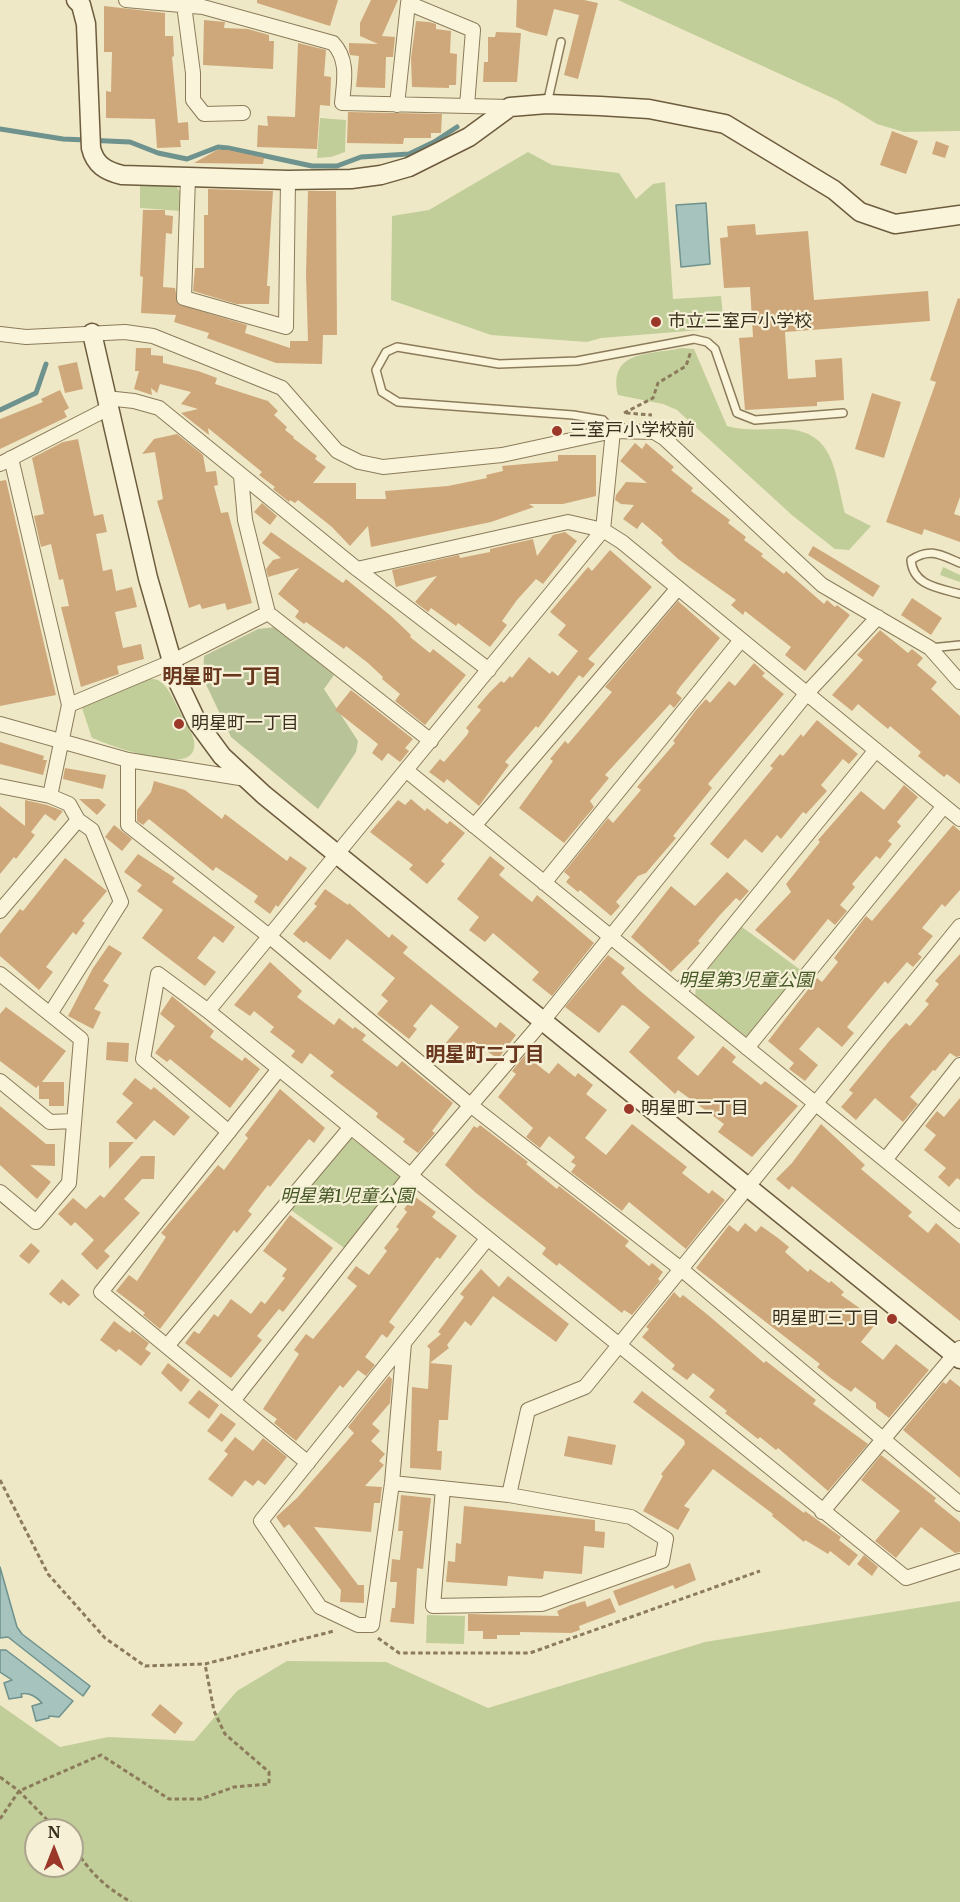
<!DOCTYPE html>
<meta charset="utf-8">
<style>
body{margin:0}
#map{position:relative;width:960px;height:1902px;overflow:hidden;background:#efe8c6;font-family:Merriweather,serif}
canvas{display:block}
.north{position:absolute;left:24px;top:1818px;width:60px;height:60px;box-sizing:border-box;background:#f6f1d6;border:2px solid #aba48d;border-radius:50%;rotate:0deg;font-size:16px;font-weight:700;line-height:24px;text-align:center;color:#3b301f}
.north::after{content:'';display:block;margin:auto;width:21px;height:27px;background:#9b382a;clip-path:polygon(50% 0,100% 100%,50% 72%,0 100%)}
</style>
<div id="map">
<canvas width="960" height="1902"></canvas>
<div class="north">N</div>
</div>
<script>
const g = document.querySelector('canvas').getContext('2d');
g.lineJoin = 'round';
function paint(path, color) { g.fillStyle = color; g.fill(path, 'evenodd'); }
function strokePath(path, color, width, dash) { g.strokeStyle = color; g.lineWidth = width; g.lineCap = dash ? 'butt' : 'round'; g.setLineDash(dash || []); g.stroke(path); }
function drawText(font, color, halo, rows, align = 'center') {
  g.font = font + ' Merriweather,"Noto Sans JP",serif'; g.lineWidth = 4.5; g.setLineDash([]); g.textBaseline = 'middle'; g.strokeStyle = halo; g.fillStyle = color; for (const [text, x, y, turn = 0] of rows) {
    g.save(); g.translate(x, y); g.rotate((+turn || 0) * Math.PI / 180); g.textAlign = isNaN(turn) ? turn : align; if (halo) g.strokeText(text, 0, 0); g.fillText(text, 0, 0); g.restore();
  }
}
paint(new Path2D(`
 M618,0H960V131L904,132L877,124L837,100Z
 M320,118L346,120L345,152L331,157L317,158Z
 M528,152L552,165L619,173L636,199L653,184L665,182L673,299L721,296L723,316L713,329L601,338L587,342L491,335L391,300L392,216L429,210Z
 M140,183L174,184L182,194L181,211L140,208Z
 M682,348L694,349L727,426C744,431 761,429 779,429C835,428 834,470 845,513L871,526L849,550L835,549L793,516L677,410L663,404L618,395C608,350 649,355 682,348Z
 M943,567L960,575V582L940,575Z
 M140,679C145,679 153,678 158,680C169,686 175,703 181,714C184,720 189,727 192,734C211,786 108,744 92,738L82,708L85,702Z
 M742,927L802,971L747,1037L695,999L696,984Z
 M351,1138L398,1173L402,1185L350,1252L288,1208Z
 M960,1601V1902H0V1705L60,1747L108,1737L194,1741L237,1691L287,1661L386,1662L488,1708L705,1642ZM36,1830H72V1866H36Z
 M427,1615L465,1616L464,1644L426,1643Z`), '#c1ce99');
paint(new Path2D(`
 M276,627L334,675L324,689L358,741L356,752L318,809L231,737L203,678L204,656L258,629Z`), '#b8c398');
const water = new Path2D(`
 M706,203L710,264L681,267L676,205Z
 M0,1567L17,1627L22,1634L90,1686L83,1696L8,1637L0,1638Z
 M0,1650H6L73,1701L59,1717L49,1716V1718L36,1721L32,1706L42,1703C37,1697 29,1692 21,1694L22,1697L9,1699L4,1683L12,1680L0,1672Z`);
paint(water, '#a7c3be');
strokePath(water, '#6e928d', 1.5);
strokePath(new Path2D(`
 M0,129L63,139L130,142L158,153L187,159L218,147L228,148L312,166H337L361,157L409,154L434,142L457,127
 M0,410L36,393L46,364`), '#6e928d', 5);
paint(new Path2D(`
 M257,0H338L330,26L257,3Z
 M371,0H398L382,36L395,37L393,57H386L385,88L356,87L359,56L350,55L349,51V43L378,44L360,36V23Z
 M517,0H584L598,3L578,79L564,75L579,15L554,9L547,36L530,32L516,27Z
 M104,6L165,13V36H173L174,56L172,57L178,123L188,122L189,140H180L181,147L157,148L155,119L106,118V91L111,92L112,52H104Z
 M204,20L225,22L224,28L248,29L269,35V41H274L273,69L203,65Z
 M416,21L429,22L436,24V29L451,31L450,53L457,54L456,85H449V88L412,87L411,58Z
 M496,32L521,33L517,82H483L484,62H488V37H495Z
 M298,43L326,50L324,76L331,77L330,106L320,105L317,149L257,147L258,125L268,126L267,116L295,117Z
 M348,112L442,114L441,133H431V138H404L403,144L347,143Z
 M892,131L918,141L906,174L880,165Z
 M936,141L949,146L945,158L932,154Z
 M217,150H228L264,158L263,164L194,163Z
 M208,189L273,191L267,286H270L269,304H236L193,291L195,268H204V215H208Z
 M308,191H336L337,335H323L322,364L276,363L207,338L209,333L174,322L176,315L141,313L143,277L140,276L143,210H165V215L173,216L172,234L166,233L163,287L175,288L178,304L247,325L245,333L290,348V341H308L306,274Z
 M755,224L756,235L808,231L814,300L928,291L930,321L785,332L788,379L816,377L815,360L842,358L844,400L817,402V406L745,410L739,338L753,337L750,287L724,288L720,238L728,237L727,226Z
 M958,298L960,299V497L954,514L960,516V542L924,529L922,535L886,522L936,382L930,380Z
 M136,348H151V355L163,356V363L198,371L217,378L215,384L268,401L278,411L274,415L287,427L285,430L294,437L293,438L317,456L315,459L326,467L313,483H356V499H386L385,491L448,486L487,478L486,475L503,471L502,466L558,461V455H596V496L563,504H529L534,507L491,522L371,547L368,526L350,546L332,527L298,500L295,503L290,500L289,502L273,489L275,487L259,475L262,472L208,428L209,435L181,413L198,409L181,404L191,392L160,384L157,393L151,388L152,395L134,389L139,371H135Z
 M77,362L83,389L65,393L58,366Z
 M60,390L69,408L64,411L67,417L0,449V419L43,402L41,399Z
 M872,393L901,402L884,458L855,449Z
 M177,434L203,455L206,472L216,471L218,485L214,486L221,513L228,512L252,603L227,610L225,603L202,609L200,604L189,608L157,501L163,499L155,452L142,454L154,439Z
 M78,439L94,516L103,514L107,532L96,534L103,571L112,569L116,591L132,587L137,607L115,612L123,648L141,644L144,659L117,666L119,674L81,687L61,607L69,606L63,579L59,580L51,544L41,547L34,516L44,514L32,458L63,442Z
 M635,443L642,449L646,443L674,467L671,470L693,488L691,491L730,520L728,523L746,537L744,540L763,554L761,556L784,574L786,571L824,604L827,600L835,607L837,605L850,615L805,671L785,655L791,647L745,611L743,615L731,605L736,600L678,559L661,543L663,540L642,522L637,529L623,519L634,505L621,504L615,500L616,495L626,482L647,483L620,461Z
 M6,480L56,695L0,706V481Z
 M262,503L277,516L270,525L254,512Z
 M271,532L343,583L346,579L391,616L411,635L410,637L430,653L433,649L466,675L425,725L395,701L400,694L382,679L383,677L368,663L346,646L344,649L306,622L304,624L295,617L299,611L278,594L299,568L268,577L266,569L273,560L281,558L262,543Z
 M565,532L577,541L543,584L536,579L517,600L502,621L507,625L490,647L458,623L456,626L431,608L428,612L415,602L437,576L396,587L392,570L459,555L460,558L490,552V549L533,539L537,556L553,535Z
 M813,546L880,586L873,597L808,555Z
 M610,550L652,587L588,659L595,664L583,678L579,675L538,728L536,726L505,762L509,765L479,806L447,779L444,783L429,772L440,759L444,762L467,735L469,731L466,728L481,710L477,707L490,692L501,681L504,683L510,676L512,678L529,657L550,674L552,671L558,676L578,651L558,635L566,625L550,612L588,567L592,571Z
 M912,598L942,618L931,635L901,615Z
 M678,601L720,638L680,687L676,693L682,698L674,708L670,704L605,775L609,778L590,801L594,807L564,843L519,808L553,761L550,759L565,741L568,744L612,692L605,687Z
 M880,630L908,653L912,649L923,658L917,665L937,682L931,689L960,716V784L947,774L944,777L918,756L921,752L890,726L888,729L858,704L852,711L832,695L863,660L857,655Z
 M754,663L765,673L762,676L784,694L708,784L712,788L673,836L676,838L646,873L638,876L616,902L620,906L611,916L580,890L578,892L566,882L570,877L564,872L608,818L613,823L641,790L637,787L675,743L673,741L696,710L706,699L710,703L729,681L735,686Z
 M351,690L413,739L405,748L409,751L400,762L388,753L382,761L372,753L378,744L335,710Z
 M817,720L858,754L849,764L843,759L821,785L827,791L806,814L803,812L781,839L777,835L762,853L745,839L728,859L710,844L773,768L770,766L780,754L783,756L801,734L803,737Z
 M0,742L44,756L43,760H47L43,775L0,764Z
 M65,768L106,775L103,789L63,779Z
 M154,781L185,790L222,819L225,814L287,861L290,856L307,868L278,907L276,905L270,914L254,902L258,896L234,879L216,867L213,871L149,819L143,825L137,821V810L151,792Z
 M904,785L918,797L897,822L901,826L888,841L892,844L880,859L876,856L852,884L855,887L840,905L847,911L835,925L828,919L794,961L755,930L791,892L786,884L820,842L818,840L861,791L884,810Z
 M79,799H99L106,805L97,815Z
 M411,799L425,811L427,808L447,824L450,821L465,833L441,861L445,864L427,884L409,869L413,865L370,832L398,800L405,805Z
 M25,800L47,805L63,811L55,821L45,814L31,832L35,835L16,859L14,857L0,874V806L25,826Z
 M114,825L132,839L122,851L105,837Z
 M953,825L960,831V890L945,907L942,904L922,928L933,936L918,954L922,957L913,967L907,962L888,984L885,981L847,1027L854,1033L842,1047L818,1027L799,1049L818,1065L805,1081L789,1069L794,1063L768,1041L817,978L822,982L838,962L834,958L866,916L872,921Z
 M138,854L175,878L172,882L235,927L223,943L214,936L197,958L216,972L205,986L142,938L163,910L137,891L142,885L124,872Z
 M490,856L505,868L499,875L532,902L537,895L594,943L552,996L532,980L539,972L493,933L485,942L469,930L479,917L457,899Z
 M65,858L107,891L82,921L85,923L76,935L73,932L46,967L53,972L39,990L0,956V934L20,909L23,911Z
 M727,872L749,891L740,901L736,898L720,915L698,941L700,943L671,972L631,937L671,886L695,906Z
 M325,889L348,905L349,903L389,938L392,934L408,947L403,953L496,1028L500,1022L516,1035L498,1059L473,1041L456,1062L440,1050L459,1027L431,1004L413,1026L417,1029L409,1039L377,1014L388,1001L381,995L395,978L347,939L330,960L306,941L304,943L293,934L317,906L314,904Z
 M109,945L122,953L103,981L109,985L94,1009L101,1012L93,1029L68,1016L93,968Z
 M960,954V1056L956,1057L950,1053L935,1071L933,1070L910,1097L918,1104L903,1122L875,1098L856,1120L841,1107L853,1093L849,1090L891,1039L906,1023L910,1026L929,1004L925,1001L939,984L935,981Z
 M608,955L625,968L621,973L639,990L695,1037L677,1058L698,1076L723,1046L736,1057L732,1062L761,1085L765,1081L798,1106L752,1157L718,1132L724,1124L678,1090L675,1094L629,1052L650,1027L625,1006L622,1005L599,1033L565,1007Z
 M270,962L302,991L297,997L334,1025L339,1018L353,1029L355,1027L366,1035L362,1040L397,1067L402,1061L453,1103L432,1131L435,1133L418,1153L403,1142L405,1139L376,1117L378,1113L330,1076L334,1072L310,1053L302,1064L291,1056L295,1051L270,1032L274,1027L254,1011L250,1016L234,1005Z
 M172,996L214,1031L210,1037L242,1061L245,1057L260,1069L230,1108L170,1059L167,1062L155,1053L175,1026L160,1014Z
 M6,1007L66,1051L42,1082H64V1106H49V1099H39V1085L36,1088L0,1061V1014Z
 M107,1042L129,1043L128,1062L106,1060Z
 M525,1055L549,1074L558,1063L575,1077L578,1073L593,1085L586,1094L607,1110L585,1138L606,1155L632,1124L687,1167L682,1173L709,1194L712,1190L725,1200L686,1249L629,1202L622,1211L571,1172L576,1165L571,1162L575,1157L549,1136L540,1148L526,1137L533,1128L498,1097L516,1074L512,1071Z
 M135,1078L151,1090L154,1087L190,1117L174,1136L154,1120L136,1140L116,1122L133,1103L122,1094Z
 M280,1089L325,1128L314,1143L309,1139L270,1187L268,1185L248,1211L252,1214L237,1233L234,1230L160,1329L143,1315L145,1313L116,1291L129,1275L137,1281L166,1237L161,1233L218,1165L224,1170L248,1138L245,1135Z
 M960,1098V1180L957,1178L949,1187L938,1177L946,1168L924,1150L936,1135L925,1126L937,1111L944,1117Z
 M0,1106L46,1144H55V1166L30,1165L51,1182L37,1199L0,1165Z
 M821,1124L865,1165L861,1169L912,1212L908,1216L928,1233L936,1223L960,1244V1321L792,1186L789,1190L776,1179L792,1163Z
 M480,1125L528,1162L526,1164L557,1189L559,1186L629,1241L625,1246L649,1266L652,1263L663,1272L658,1279L660,1281L632,1315L624,1310L622,1313L559,1263L557,1266L542,1254L546,1248L476,1193L445,1165L474,1126L477,1128Z
 M109,1142H134L109,1169Z
 M141,1156H155L154,1179H142L124,1199L140,1213L104,1251L110,1256L97,1270L81,1254L94,1240L75,1222L71,1226L58,1214L73,1198L86,1209L100,1195L104,1198Z
 M414,1196L436,1212L432,1217L457,1236L440,1259L437,1257L389,1322L395,1327L387,1338L382,1334L365,1357L375,1365L366,1376L358,1370L343,1388L340,1385L296,1441L274,1423L277,1419L263,1409L299,1354L294,1350L306,1334L313,1339L357,1286L347,1278L356,1266L369,1275L387,1251L384,1248L399,1229L396,1227L407,1212L404,1209Z
 M290,1215L333,1248L283,1312L279,1309L257,1336L262,1340L231,1378L185,1343L194,1331L199,1334L214,1314L218,1317L231,1299L251,1314L261,1301L265,1304L285,1278L282,1276L287,1269L263,1251Z
 M745,1223L756,1232L761,1226L778,1238L789,1247L785,1252L808,1272L810,1269L829,1283L831,1281L844,1292L841,1295L878,1321L861,1342L883,1360L896,1344L929,1370L889,1418L876,1408V1403L855,1387L851,1392L832,1379L817,1367L820,1364L696,1268L729,1225L738,1232Z
 M31,1243L40,1251L29,1264L19,1256Z
 M481,1269L499,1287L508,1276L569,1324L556,1342L493,1296L471,1326L465,1321L447,1345L449,1348L430,1363L452,1365L448,1420H439L437,1451H442L441,1470L410,1468L412,1387L428,1389L430,1349L427,1346L441,1334L438,1332L464,1297L460,1294Z
 M62,1279L80,1295L69,1306L63,1301L61,1304L49,1294Z
 M674,1292L680,1298L683,1295L708,1315L764,1363L766,1361L816,1400L813,1404L868,1444L828,1491L778,1448L776,1450L760,1437L758,1439L725,1413L727,1411L709,1397L715,1390L693,1373L687,1380L672,1369L675,1365L642,1337L649,1329L646,1327Z
 M114,1321L130,1333L132,1330L149,1343L145,1349L151,1353L141,1366L119,1349L116,1352L100,1340Z
 M168,1363L190,1380L181,1392L161,1373Z
 M389,1376L392,1379L390,1403L372,1424L380,1431L371,1441L385,1454L379,1461L384,1465L365,1486L382,1487L380,1503H374L371,1532L314,1527L358,1585H364V1603L340,1602L341,1590L289,1524L284,1528L276,1517L297,1498L354,1433L348,1427Z
 M950,1379L960,1387V1478L903,1430L943,1382L946,1384Z
 M199,1390L219,1405L209,1419L188,1403Z
 M642,1391L804,1513L805,1511L841,1537L839,1540L858,1555L849,1566L830,1551L828,1554L805,1540L804,1542L772,1516L773,1514L713,1469L684,1506L690,1509L678,1530L643,1511L663,1476L661,1474L685,1444L684,1440L633,1402Z
 M221,1413L236,1424L222,1442L207,1431Z
 M568,1436L616,1445L612,1465L564,1456Z
 M235,1437L253,1451L263,1438L287,1457L265,1485L258,1480L253,1486L245,1480L232,1497L208,1479L228,1454L224,1451Z
 M881,1455L936,1498L934,1501L960,1522V1552L955,1553L921,1527L896,1558L875,1541L900,1511L861,1480Z
 M401,1495L431,1498L423,1569L417,1568L414,1624L390,1622L392,1608H395L397,1582H390L392,1559L400,1560L403,1531H398Z
 M464,1506L595,1520V1531L605,1532L604,1548L584,1546L582,1574L544,1571L543,1579L508,1576L507,1586L446,1582L448,1561L455,1562L456,1543L461,1544Z
 M864,1555L878,1567L872,1576L857,1564Z
 M690,1563L696,1580L675,1589L673,1585L619,1606L613,1591Z
 M610,1598L616,1612L579,1626L580,1630L571,1633L520,1632V1635H497V1639H483V1631H468V1614L559,1616L557,1611L571,1605L585,1601L587,1607Z
 M160,1704L183,1723L175,1734L151,1715Z`), '#cea87b');
const lane = new Path2D(`
 M547,104L561,42
 M613,431L603,420L573,415L398,402L382,392L376,370L386,352L397,347L499,364L577,361L694,339L707,342L715,349L737,413L755,420L843,413
 M960,563C941,555 930,547 911,560C913,586 939,588 960,594
 M930,648L960,645`);
const street = new Path2D(`
 M126,0L203,7L333,43C349,60 344,82 342,103L510,107
 M184,5L193,73V100L204,114L243,113
 M397,105L408,3L473,30L467,106
 M188,177L184,298L286,327L288,180
 M0,334L26,337L125,332L153,336L282,388L337,451L359,462L383,467L502,455L613,431L654,432L664,438L822,585L930,648L960,682
 M106,398L134,401L159,408L357,569L489,670
 M11,458L69,705
 M0,464L109,408
 M241,476L245,520L268,613L431,741
 M357,569L568,522L603,530L622,542L960,819
 M0,724L128,760L246,779
 M128,760V825L269,936L469,1104L681,1269L960,1504
 M407,771L960,1221
 M0,786L50,796L69,804L78,820L92,830L121,902L50,1014
 M50,796L69,705L171,662L268,613
 M474,826L678,588
 M544,883L741,640
 M0,911L78,820
 M0,974L81,1039L69,1183L36,1222L0,1192
 M679,992L876,750
 M208,1011L603,530L613,431
 M747,1048L944,806
 M279,1069L101,1292L308,1463
 M0,1081L50,1122L74,1121
 M229,1132L143,1059L158,974L208,1011L906,1578L960,1561
 M885,1160L960,1065
 M404,1343L392,1483L372,1625H358L320,1607L261,1521L487,1239
 M167,1346L351,1127
 M233,1401L410,1176L542,1022L807,693L878,617
 M392,1483L509,1495L631,1517L666,1539L662,1561L542,1604L433,1606L443,1488
 M509,1495L528,1410L585,1387L960,926
 M822,1512L960,1348`);
const secondary = new Path2D(`
 M76,0L81,5L86,24L91,148C95,165 106,171 122,175L288,180L351,179L381,175L409,167L469,137L510,107L547,104L600,106L649,109L725,124L834,190L860,212L895,224L960,215
 M92,333L148,578L178,682L197,722L222,756L264,795L960,1359`);
strokePath(lane, '#8b7b5b', 10);
strokePath(street, '#8b7b5b', 16);
strokePath(secondary, '#6d5c3e', 21);
strokePath(new Path2D(`
 M624,413L653,398L658,383L686,366L691,351
 M626,413L652,415
 M0,1480L48,1574L105,1638L145,1666L205,1664L334,1631
 M378,1638L399,1653H530L760,1571
 M0,1777L19,1791L57,1830
 M0,1819L19,1791L101,1755L169,1799H201L234,1787L269,1784V1772L225,1734L214,1711L205,1664
 M72,1845C91,1873 102,1885 131,1902`), '#8b7b5b', 3, [4.5, 3]);
strokePath(lane, '#faf4da', 7);
strokePath(street, '#faf4da', 14);
strokePath(secondary, '#faf4da', 18);
for (const [x, y, r, color] of [
 [656,322,6,"#9b382a"],
 [557,431,6,"#9b382a"],
 [179,724,6,"#9b382a"],
 [629,1109,6,"#9b382a"],
 [892,1319,6,"#9b382a"]
]) { const dot = new Path2D(); dot.arc(x, y, r, 0, 2 * Math.PI); g.fillStyle = color; g.fill(dot); strokePath(dot, '#f6f1d6', 2); }
drawText('18px', '#3b301f', '#f6f1d6', [
 ["市立三室戸小学校",668,322],
 ["三室戸小学校前",569,431],
 ["明星町一丁目",191,724],
 ["明星町二丁目",641,1109],
 ["明星町三丁目",880,1319,"right"]
], 'left');
drawText('italic 18px', '#455825', '#f6f1d6', [
 ["明星第3児童公園",746,981],
 ["明星第1児童公園",347,1197]
]);
drawText('bold 20px', '#68371e', '#f6f1d6', [
 ["明星町一丁目",222,677],
 ["明星町二丁目",485,1055]
]);
</script>
